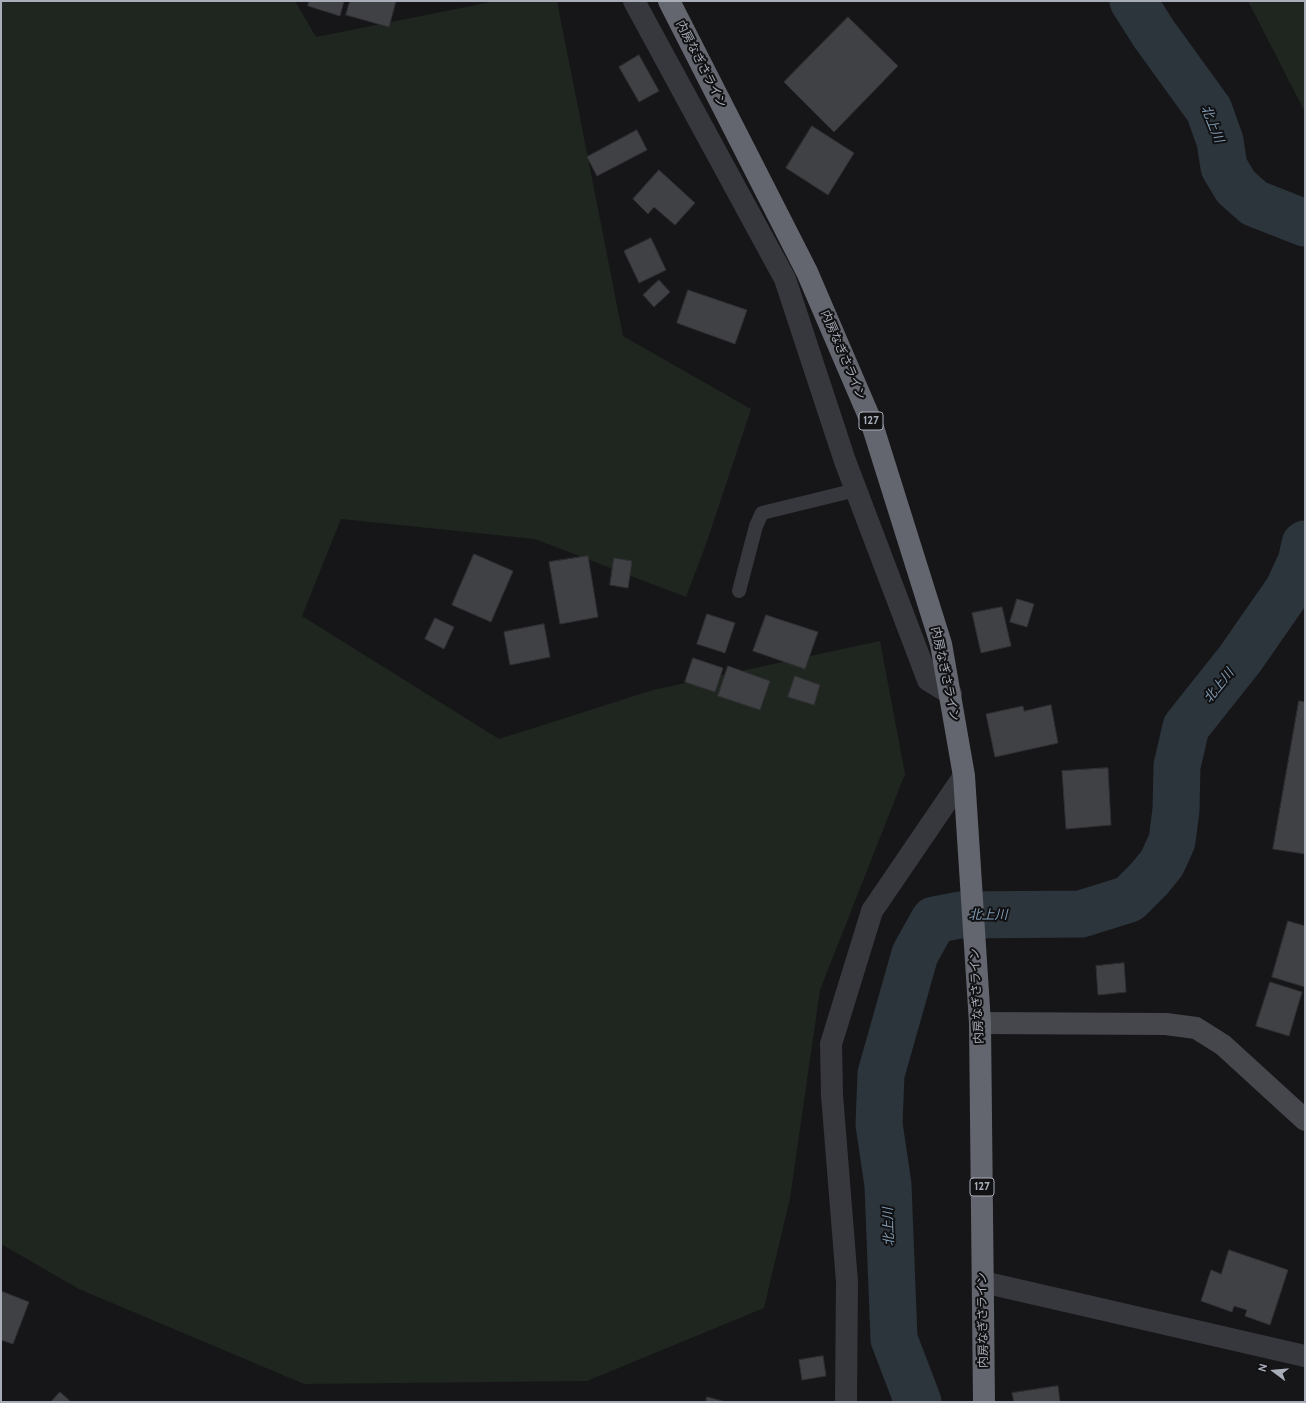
<!DOCTYPE html>
<meta charset="utf-8">
<style>
body{margin:0}
#map{position:relative;width:1306px;height:1403px;overflow:hidden;background:#161618;font-family:Cabin,sans-serif}
canvas{display:block}
.frame{position:absolute;inset:0;border:2px solid #a8adb8;pointer-events:none}
.north{position:absolute;left:1254px;top:1351px;width:40px;height:40px;-webkit-text-stroke:3px #111113;paint-order:stroke;rotate:286deg;font-size:11px;font-weight:700;line-height:16px;text-align:center;color:#a8adb8}
.north::after{content:'';display:block;margin:auto;width:14px;height:18px;background:#a8adb8;clip-path:polygon(50% 0,100% 100%,50% 72%,0 100%)}
</style>
<div id="map">
<canvas width="1306" height="1403"></canvas>
<div class="frame"></div>
<div class="north">N</div>
</div>
<script>
const g = document.querySelector('canvas').getContext('2d');
g.lineJoin = 'round';
function paint(path, color) { g.fillStyle = color; g.fill(path, 'evenodd'); }
function strokePath(path, color, width, dash) { g.strokeStyle = color; g.lineWidth = width; g.lineCap = dash ? 'butt' : 'round'; g.setLineDash(dash || []); g.stroke(path); }
function drawText(font, color, halo, rows, align = 'center') {
  g.font = font + ' Cabin,"Noto Sans JP",sans-serif'; g.lineWidth = 4; g.setLineDash([]); g.textBaseline = 'middle'; g.strokeStyle = halo; g.fillStyle = color; for (const [text, x, y, turn = 0] of rows) {
    g.save(); g.translate(x, y); g.rotate((+turn || 0) * Math.PI / 180); g.textAlign = isNaN(turn) ? turn : align; if (halo) g.strokeText(text, 0, 0); g.fillText(text, 0, 0); g.restore();
  }
}
paint(new Path2D(`
 M1,1H295L316,37L496,1H557L623,336L751,409L705,547L686,597L535,539L341,519L302,616L499,739L653,690L880,641L905,774L820,990L790,1198L764,1308L587,1381L304,1384L79,1289L1,1244Z
 M1248,1H1305V112Z`), '#1e261f');
strokePath(new Path2D(`
 M1133,1L1154,34L1209,110L1220,141L1224,167L1236,187L1254,203L1305,223
 M918,1402L894,1339L888,1185L879,1124L881,1074L915,954L934,920L960,915L1081,914L1129,899L1149,879L1162,863L1172,841L1176,810L1177,766L1186,727L1240,659L1288,590L1301,562L1305,544`), '#2c353c', 47);
const building = new Path2D(`
 M309,1H344L340,16L308,6Z
 M350,1H396L389,27L346,15Z
 M848,17L898,66L834,132L784,82Z
 M639,55L659,91L639,102L619,67Z
 M812,126L854,153L828,195L786,168Z
 M637,130L647,150L597,176L587,157Z
 M659,170L695,203L675,225L654,207L648,214L633,199Z
 M651,238L666,270L639,283L624,251Z
 M659,280L670,292L654,307L643,295Z
 M688,290L747,310L735,344L677,323Z
 M474,554L513,571L491,622L452,605Z
 M588,556L598,617L560,624L549,562Z
 M614,558L632,561L628,588L610,585Z
 M1017,599L1034,604L1027,627L1010,622Z
 M1002,607L1011,646L981,653L972,613Z
 M707,614L735,623L725,653L697,644Z
 M766,615L818,632L805,669L753,651Z
 M435,618L454,627L444,649L425,639Z
 M544,624L550,657L510,665L504,632Z
 M693,658L723,668L715,692L685,682Z
 M728,666L770,681L760,710L718,696Z
 M795,676L820,685L814,705L788,697Z
 M1299,701L1305,702V854L1273,849Z
 M1051,705L1058,743L995,757L986,714L1023,706L1024,711Z
 M1108,768L1111,825L1066,829L1062,771Z
 M1288,921L1305,926V987L1272,977Z
 M1124,963L1126,992L1098,995L1096,966Z
 M1270,982L1302,992L1289,1036L1256,1026Z
 M1229,1250L1288,1270L1270,1325L1245,1316L1247,1310L1234,1306L1232,1312L1201,1301L1211,1270L1221,1274Z
 M1,1291L29,1302L13,1344L1,1340Z
 M823,1356L826,1376L802,1380L799,1360Z
 M1058,1386L1060,1402H1014L1012,1393Z
 M60,1392L70,1401L51,1402Z
 M707,1397L726,1402H706Z`);
paint(building, '#404145');
strokePath(building, '#303034', 1);
strokePath(new Path2D(`
 M739,591L756,526L762,513L856,490`), '#37383d', 14);
strokePath(new Path2D(`
 M634,1L785,279L845,461L928,680L951,694
 M983,1282L1305,1356
 M846,1402L847,1282L832,1095L831,1044L872,911L964,776`), '#37383d', 22);
strokePath(new Path2D(`
 M980,1023L1166,1024L1196,1028L1223,1045L1305,1120`), '#45474d', 22);
strokePath(new Path2D(`
 M669,1L807,272L871,421L941,644L964,776L980,1023L984,1402`), '#63666e', 22);
for (const [x, y, w] of [
 [871,421,24],
 [982,1187,24]
]) { const box = new Path2D(); box.roundRect(x - w / 2, y - 9, w, 18, 3); g.fillStyle = '#111113'; g.fill(box); strokePath(box, '#a8adb8', 1); }
drawText('bold 11px', '#a8adb8', null, [
 ["127",871,421],
 ["127",982,1187]
]);
drawText('12px', '#a8adb8', '#111113', [
 ["内房なぎさライン",701,64,63],
 ["内房なぎさライン",843,355,67],
 ["内房なぎさライン",945,674,78],
 ["内房なぎさライン",977,996,-93],
 ["内房なぎさライン",983,1320,-91]
]);
drawText('italic 13px', '#7f9bb3', '#111113', [
 ["北上川",1212,124,68],
 ["北上川",1219,686,-51],
 ["北上川",988,915],
 ["北上川",889,1227,-92]
]);
</script>
